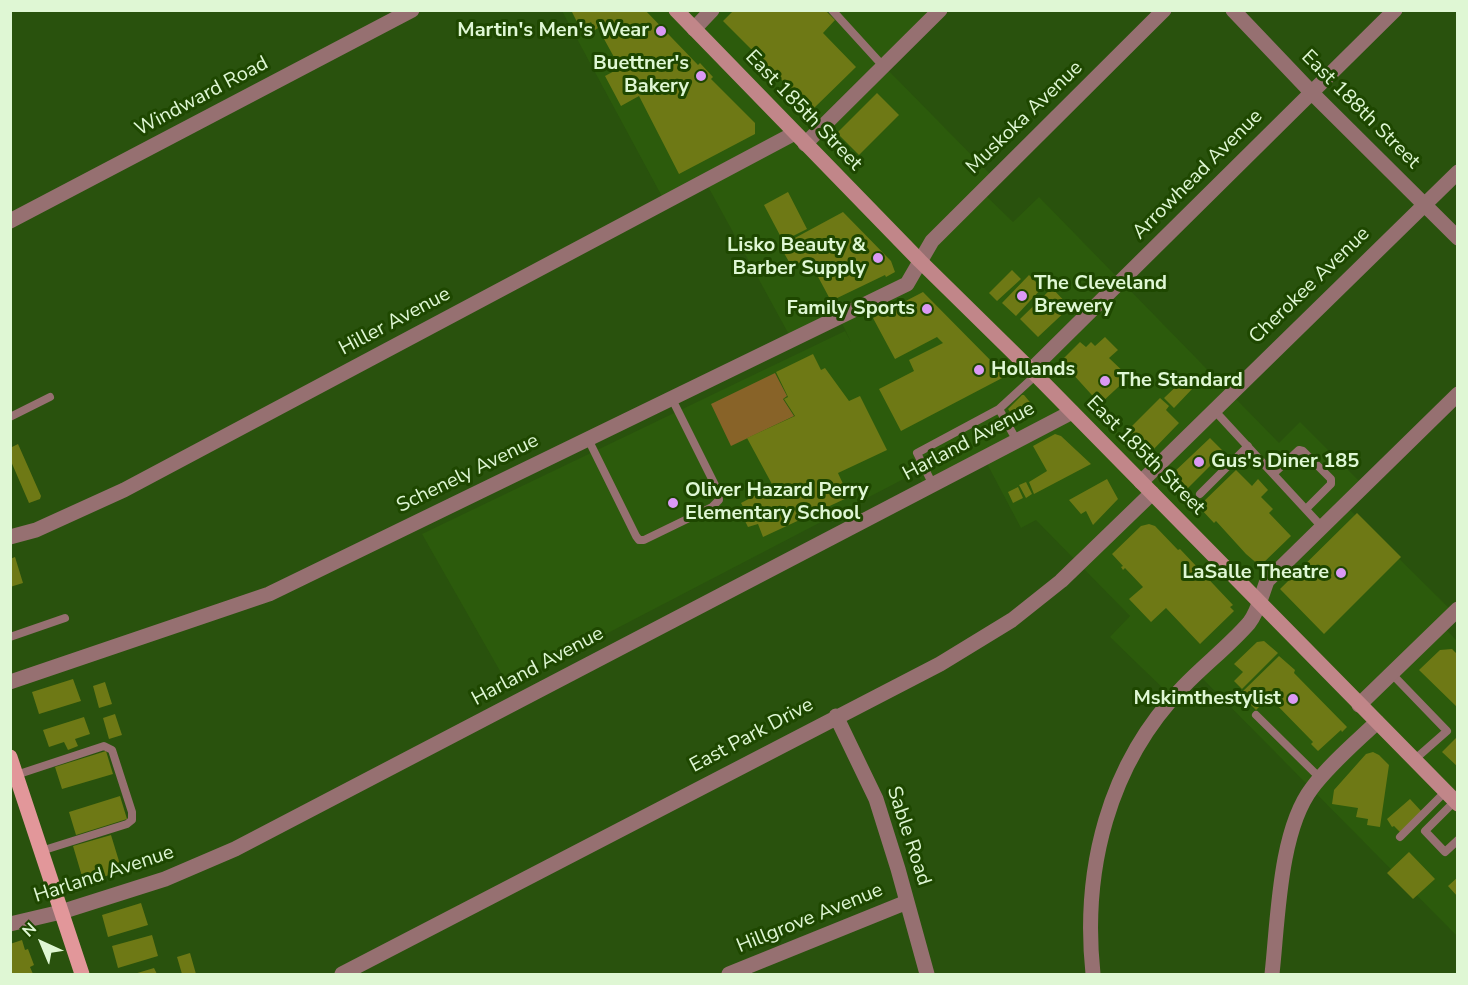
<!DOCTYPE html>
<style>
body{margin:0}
#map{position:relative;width:1468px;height:985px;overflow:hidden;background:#29520d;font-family:"Nunito Sans",sans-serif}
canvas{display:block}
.frame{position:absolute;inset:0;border:12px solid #dff7d4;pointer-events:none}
.north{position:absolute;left:12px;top:913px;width:60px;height:60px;-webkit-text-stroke:4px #1e4700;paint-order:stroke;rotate:316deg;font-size:16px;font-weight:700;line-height:24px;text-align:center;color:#dff7d4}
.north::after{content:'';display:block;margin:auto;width:21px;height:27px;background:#dff7d4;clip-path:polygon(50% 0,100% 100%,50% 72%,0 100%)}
</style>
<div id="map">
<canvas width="1468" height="985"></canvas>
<div class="frame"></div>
<div class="north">N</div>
</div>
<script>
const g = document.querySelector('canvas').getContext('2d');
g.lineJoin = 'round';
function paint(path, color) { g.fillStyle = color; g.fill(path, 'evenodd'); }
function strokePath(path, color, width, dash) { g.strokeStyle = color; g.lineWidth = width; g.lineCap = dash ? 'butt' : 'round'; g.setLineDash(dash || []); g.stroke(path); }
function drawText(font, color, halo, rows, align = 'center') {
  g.font = font + ' "Nunito Sans",sans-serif'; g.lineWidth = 6; g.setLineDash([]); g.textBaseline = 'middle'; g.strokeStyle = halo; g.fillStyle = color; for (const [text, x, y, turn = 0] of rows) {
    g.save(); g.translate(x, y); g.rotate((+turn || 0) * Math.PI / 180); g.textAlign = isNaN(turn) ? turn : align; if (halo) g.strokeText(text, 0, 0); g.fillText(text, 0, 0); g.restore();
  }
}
paint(new Path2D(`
 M562,11H940L884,66L994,178L981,191L1013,222L1039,197L1279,443L1300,422L1364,486L1345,505L1454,613L1442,625L1457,641V936L1197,673L1173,698L1110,637L1130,616L1036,520L1021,528L984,458L925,489L917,472L508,685L422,534L845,331L851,342L839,317L792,340L705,181L665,202Z`), '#2c5b0c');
paint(new Path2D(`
 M775,373L787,396L783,399L794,416L731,446L711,404Z`), '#886328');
paint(new Path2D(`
 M571,10H645L698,65L700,63L713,77L711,79L755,123V134L679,174L639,96L621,106L605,76L620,68L598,28L595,30L591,22L580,28Z
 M734,10H825L835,20L823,33L856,67L812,110L723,21Z
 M877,93L899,115L859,155L837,133Z
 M788,192L807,229L783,241L764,205Z
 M843,212L891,261L895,272L886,277L885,275L831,301L808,258L792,267L780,246Z
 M1012,270L1021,279L997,301L989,293Z
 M1029,275L1042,288L1016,316L1002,303Z
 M1052,288L1070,307L1038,337L1020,319Z
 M923,292L1006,376L901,431L879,389L914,371L909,360L943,343L937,337L895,359L873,318Z
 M1105,337L1118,350L1109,358L1129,377L1100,404L1061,361L1080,342L1086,347L1091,342L1095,346Z
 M813,354L821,370L825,368L849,401L860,396L887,450L838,473L849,497L763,537L758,524L748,527L745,521L749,518L741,503L773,486L747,438L795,416L784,399L788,397L776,372Z
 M1184,379L1193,388L1174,408L1164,398Z
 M1022,395H1024L1034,407L1020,420L1017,421L1008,409Z
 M1160,398L1169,406L1166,410L1179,423L1150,453L1127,431Z
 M1055,434L1061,436L1091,464L1034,494L1029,482L1047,471L1033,446Z
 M1210,438L1224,452L1186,490L1172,478V474Z
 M18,444L41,496L40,499L29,503L10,459V448Z
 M1236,470L1252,486L1258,479L1268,490L1261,497L1273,509L1269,513L1291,536L1260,566L1246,554L1216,521L1214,523L1200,508V505Z
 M1107,479L1118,499L1093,525L1086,511L1081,514L1069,500Z
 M1026,482L1032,494L1026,498L1019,485Z
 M1018,487L1023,498L1013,503L1008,492Z
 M1357,513L1401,557L1324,634L1280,589Z
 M1149,524L1155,526L1178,550L1180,549L1233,605L1230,607L1234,611L1200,644L1166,608L1151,622L1129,599L1143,587L1125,568L1123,570L1121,567L1123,566L1112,554L1141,526Z
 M15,557L23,583L10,587V559Z
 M1264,641L1278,653L1242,689L1234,681L1243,672L1234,664L1257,642Z
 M1452,649L1458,655V708L1419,670L1440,650Z
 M1279,656L1295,670L1294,673L1347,727L1342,732L1341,730L1318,751L1311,744L1313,742L1269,697L1256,710L1240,694Z
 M73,679L81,701L39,714L32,692Z
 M105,682L112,704L99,708L93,686Z
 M115,714L122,735L109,739L103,718Z
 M84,717L90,734L75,739L78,746L68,750L64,742L49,747L43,730Z
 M1458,736V767L1442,752Z
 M106,751L113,774L62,789L55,767Z
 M1373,752L1379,755L1389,765L1380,827L1367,825L1368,819L1356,817L1358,808L1332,804L1334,790L1366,754Z
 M120,796L127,819L76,835L69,812Z
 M1410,799L1422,812L1400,832L1394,826L1392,827L1387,819Z
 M111,835L122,871L84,883L73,846Z
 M1409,852L1435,879L1413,899L1387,873Z
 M1458,877V897L1448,886Z
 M141,903L148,925L108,937L102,915Z
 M152,935L158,956L118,968L112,946Z
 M22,940L25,950L28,949L34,965L30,967L33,974H10V944Z
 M190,953L196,974H182L177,957Z
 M154,968L157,974H134Z`), '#6e7915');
strokePath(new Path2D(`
 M832,10L883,66
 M999,409L1017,441
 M1214,410L1322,527
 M10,417L50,397
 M588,439L636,536L639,540H644L712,507L719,500L718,491L672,399
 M1273,474L1299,450L1303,451L1331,479V484L1306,509
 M933,485L917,453L999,409L1036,375
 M1200,494L1248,446
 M10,637L65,618
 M1391,673L1447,731L1414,760
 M1256,715L1321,779
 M16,775L104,746L112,750L132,812V820L127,824L41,851
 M1455,801L1425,831L1445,852L1458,840
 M1400,837L1445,792`), '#967071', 8);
strokePath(new Path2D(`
 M1233,10L1312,93L1458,238
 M694,29L712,10
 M805,144L940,10
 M10,221L412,10
 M1031,370L1395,10
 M1141,482L1458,172
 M10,537L36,530L124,490L795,133
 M10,682L269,594L907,284L932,241L1164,10
 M1359,705L1458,609
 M836,716L876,799L898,869L927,974
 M10,924L61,912L165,879L235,849L1072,412
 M342,974L940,664L1012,620L1061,581L1152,493
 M729,974L907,902
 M1093,974C1082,870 1108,764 1183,687C1204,665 1229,646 1249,623C1258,612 1262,594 1267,581L1458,394
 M1272,974C1278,921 1279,831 1312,788C1330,764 1355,743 1377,722`), '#967071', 15);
strokePath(new Path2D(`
 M676,10L920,261L1031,370L1458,804`), '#c18689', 15);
strokePath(new Path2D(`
 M10,757L82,974`), '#e2979a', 15);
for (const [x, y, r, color] of [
 [661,31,6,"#db99f5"],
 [701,76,6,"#db99f5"],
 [878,258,6,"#db99f5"],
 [1022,296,6,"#db99f5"],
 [927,309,6,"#db99f5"],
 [979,370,6,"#db99f5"],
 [1105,381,6,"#db99f5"],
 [1199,462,6,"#db99f5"],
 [673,503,6,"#db99f5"],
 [1341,573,6,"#db99f5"],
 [1293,699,6,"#db99f5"]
]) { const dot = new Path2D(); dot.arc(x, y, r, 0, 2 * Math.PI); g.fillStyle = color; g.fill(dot); strokePath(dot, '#1e4700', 2); }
drawText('bold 20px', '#dff7d4', '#1e4700', [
 ["Martin's Men's Wear",649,31],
 ["Buettner's",689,64],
 ["Bakery",689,87],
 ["Lisko Beauty &",866,246],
 ["Barber Supply",866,269],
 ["The Cleveland",1034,284,"left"],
 ["Brewery",1034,307,"left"],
 ["Family Sports",915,309],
 ["Hollands",991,370,"left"],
 ["The Standard",1117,381,"left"],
 ["Gus's Diner 185",1211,462,"left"],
 ["Oliver Hazard Perry",685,491,"left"],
 ["Elementary School",685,514,"left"],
 ["LaSalle Theatre",1329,573],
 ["Mskimthestylist",1281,699]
], 'right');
drawText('20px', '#dff7d4', '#1e4700', [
 ["Windward Road",202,97,-28],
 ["East 188th Street",1360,110,45],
 ["East 185th Street",803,111,46],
 ["Muskoka Avenue",1025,118,-44],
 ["Arrowhead Avenue",1198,175,-45],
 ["Cherokee Avenue",1310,286,-44],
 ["Hiller Avenue",395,322,-28],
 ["Harland Avenue",969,442,-28],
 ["East 185th Street",1145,456,45],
 ["Schenely Avenue",468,474,-26],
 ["Harland Avenue",538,667,-28],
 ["East Park Drive",752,736,-28],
 ["Sable Road",908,836,72],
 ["Harland Avenue",104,875,-18],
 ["Hillgrove Avenue",810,919,-22]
]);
</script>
